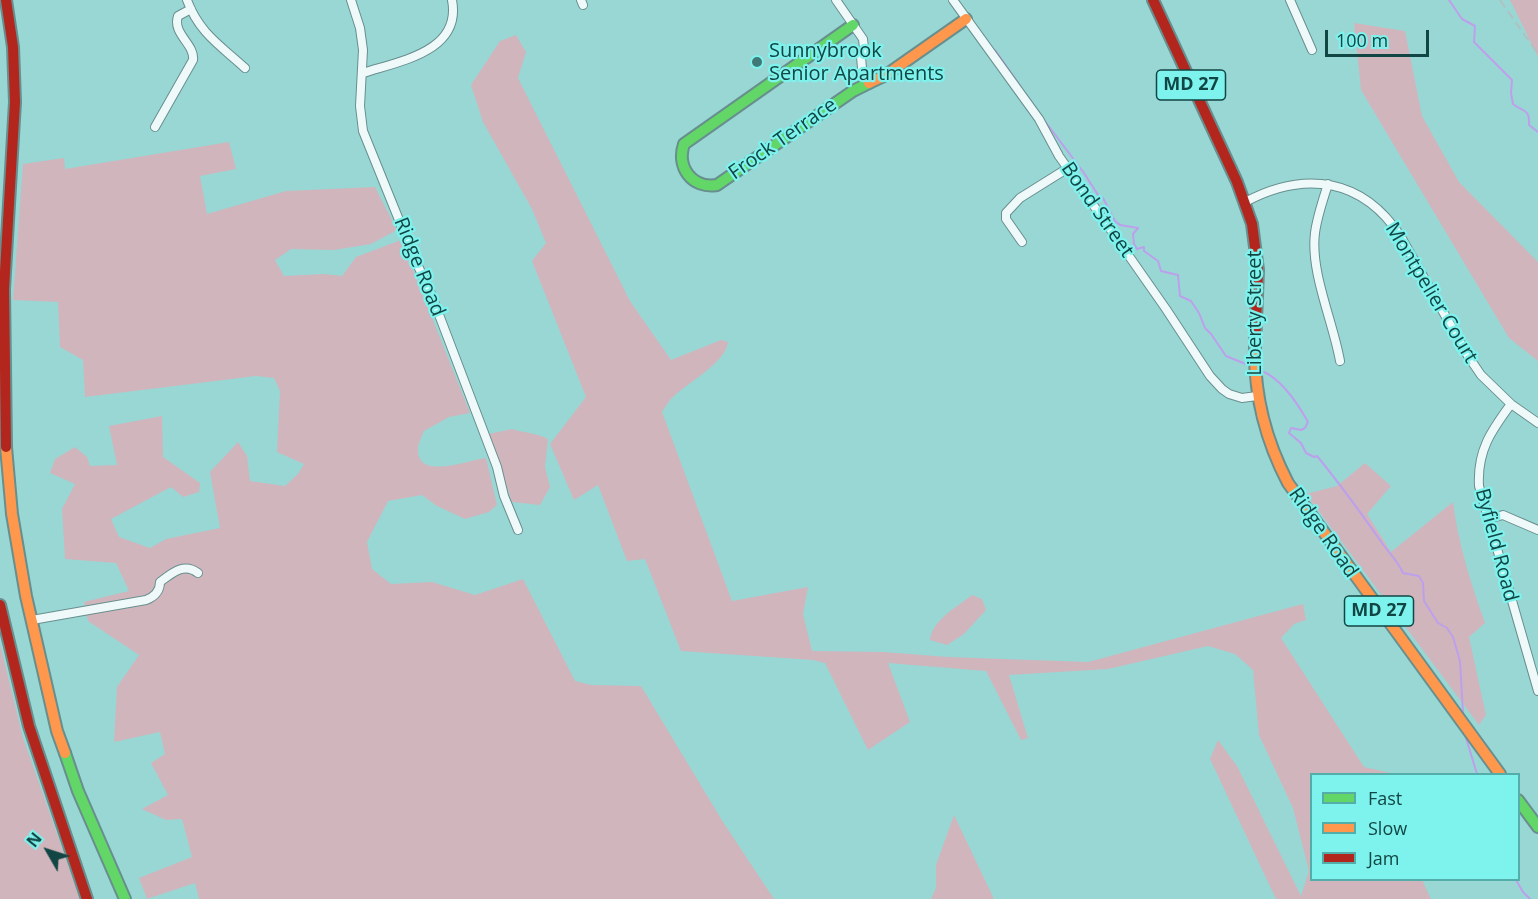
<!DOCTYPE html>
<style>
body{margin:0}
#map{position:relative;width:1538px;height:899px;overflow:hidden;background:#99d7d5;font-family:"Open Sans",sans-serif}
canvas{display:block}
.legend{position:absolute;left:1310px;top:773px;width:210px;height:108px;box-sizing:border-box;background:#7ef2ed;border:2px solid #53ada9;margin:0;padding:8px 10px;list-style:none;font-size:18px;color:#124644}
.legend li{display:flex;align-items:center;gap:12px;height:30px}
.legend b{width:30px;border:2px solid #53ada9}
.north{position:absolute;left:18px;top:821px;width:60px;height:60px;-webkit-text-stroke:4px #7ef2ed;paint-order:stroke;rotate:309deg;font-size:16px;font-weight:700;line-height:24px;text-align:center;color:#124644}
.north::after{content:'';display:block;margin:auto;width:21px;height:27px;background:#124644;clip-path:polygon(50% 0,100% 100%,50% 72%,0 100%)}
.scale{position:absolute;left:1325px;top:30px;width:104px;height:27px;box-sizing:border-box;border:3px solid #124644;border-top:0;padding-left:8px;font-size:18px;line-height:21px;white-space:nowrap;color:#124644;-webkit-text-stroke:4px #7ef2ed;paint-order:stroke}
</style>
<div id="map">
<canvas width="1538" height="899"></canvas>
<ul class="legend">
<li><b style="height:8px;background:#63d668"></b>Fast</li>
<li><b style="height:8px;background:#ff974d"></b>Slow</li>
<li><b style="height:8px;background:#b3261e"></b>Jam</li>
</ul>
<div class="north">N</div>
<div class="scale">100 m</div>
</div>
<script>
const g = document.querySelector('canvas').getContext('2d');
g.lineJoin = 'round';
function paint(path, color) { g.fillStyle = color; g.fill(path, 'evenodd'); }
function strokePath(path, color, width, dash) { g.strokeStyle = color; g.lineWidth = width; g.lineCap = dash ? 'butt' : 'round'; g.setLineDash(dash || []); g.stroke(path); }
function drawText(font, color, halo, rows, align = 'center') {
  g.font = font + ' "Open Sans",sans-serif'; g.lineWidth = 4.5; g.setLineDash([]); g.textBaseline = 'middle'; g.strokeStyle = halo; g.fillStyle = color; for (const [text, x, y, turn = 0] of rows) {
    g.save(); g.translate(x, y); g.rotate((+turn || 0) * Math.PI / 180); g.textAlign = isNaN(turn) ? turn : align; if (halo) g.strokeText(text, 0, 0); g.fillText(text, 0, 0); g.restore();
  }
}
paint(new Path2D(`
 M1510,0H1538V57Z
 M1354,23L1405,31L1422,116L1459,182L1538,262V361L1509,338L1361,90Z
 M516,35L526,52L518,78L630,301L671,360L721,340L728,342C726,362 689,382 674,396C669,400 666,406 662,412L732,601L808,587L803,614L812,651L884,652L948,657L1088,662L1303,604L1306,620L1294,624L1281,638L1364,767L1395,774H1312V880H1422L1431,899H1276L1210,759L1218,740L1237,766L1301,896L1309,871L1293,808L1259,735L1253,670L1235,654L1208,646L1108,669L1009,675L1028,738L1021,740L986,671L888,663L910,722L868,750L825,663L813,660L681,651L645,559L627,561L598,485L574,500L550,444L586,397L532,261L546,243L532,209L483,122L471,85L500,41Z
 M229,142L236,169L200,176L207,214L286,191L375,187L397,230L371,244L334,250L291,249L275,260L284,276L324,274L342,276L356,257L401,240L470,413L449,417L424,431C422,436 418,444 418,449C417,481 468,460 486,458L497,505L489,512L465,519L437,506L422,495L388,501L367,542L372,569L391,584L432,582L475,595L523,579L575,681L591,685L641,686L723,822L774,899H199L195,883L147,899L139,878L192,857L182,819L166,820L142,809L168,795L151,763L165,754L160,732L114,742L117,687L139,655L88,621L84,602L129,591L116,563L65,559L62,509L75,484L50,473L55,459L75,447L87,457L90,466L117,465L109,426L162,416L163,457L200,483L199,492L183,497L171,487L111,519L119,537L150,548L166,539L220,528L210,472L238,442L247,456L250,481L285,486L298,474L304,464L277,452L280,391L274,378L256,376L85,397L83,360L60,347L58,302L13,300L23,164L64,158L65,169Z
 M512,429C524,433 537,433 548,439L545,467L550,487L540,505L512,502L489,434Z
 M1365,463L1391,486L1367,514L1391,552L1453,502C1458,543 1471,584 1485,623L1469,637L1486,715L1479,725L1306,494L1337,486Z
 M972,595L982,599L986,610L964,634L947,645L930,640C932,620 957,607 972,595Z
 M0,644L23,738L80,899H0Z
 M954,815L994,899H931L936,888V865Z`), '#d0b5bc');
strokePath(new Path2D(`
 M1449,0L1462,19L1475,26L1474,42L1512,80L1511,93L1513,104C1523,112 1530,108 1529,125L1538,132
 M995,50L1021,87
 M1026,94L1033,104
 M1041,116L1084,173L1098,195L1103,198L1115,221L1120,225L1138,228L1133,234L1134,244L1137,249L1144,247V251L1158,261L1161,271L1178,275L1180,296L1191,301L1199,313L1205,328L1211,334L1226,356L1248,365
 M1262,371C1281,379 1298,404 1308,422L1305,428L1301,430L1291,428L1289,433L1301,443L1306,453L1314,457L1317,456C1340,484 1361,513 1382,543C1389,553 1398,561 1403,573L1419,576L1423,583L1424,601L1438,623L1447,628L1453,637L1460,661L1463,713
 M1466,738L1477,774
 M1516,880L1523,892L1530,899`), '#bda0eb', 2);
const street = new Path2D(`
 M187,0C199,33 221,46 245,68
 M351,0L360,28L363,50L360,106L363,131L416,262L430,291L497,467L504,496L518,530
 M581,0L583,5
 M836,0L863,39L864,48L861,57L862,68L869,82
 M953,0L1039,119L1059,156L1166,309L1210,376L1222,389L1229,394L1242,398L1257,396
 M1290,0L1312,50
 M363,73C399,61 462,52 452,0
 M155,127L193,60C195,44 172,34 178,16L191,9
 M1328,184C1323,200 1317,217 1315,233C1310,272 1333,321 1340,361
 M1245,202C1305,170 1363,178 1401,237L1468,356L1481,375L1511,404L1538,423
 M1022,242L1006,219V213L1020,198L1068,168
 M1511,404C1491,431 1477,451 1479,486L1538,691
 M1488,519L1503,515L1538,530
 M32,620L146,600C154,597 160,591 160,582C172,573 184,562 198,573`);
const fast = new Path2D(`
 M853,25L684,144C676,167 692,189 717,185L853,91L869,83
 M65,753L78,791L125,899
 M1518,800L1538,827`);
const slow = new Path2D(`
 M869,83L886,75L966,19
 M1255,347C1254,396 1265,439 1288,483L1500,774
 M6,447L12,514L26,596L57,731L65,753`);
const jam = new Path2D(`
 M6,0L13,47L15,102L4,289L6,447
 M1153,0L1237,182L1252,224L1258,270L1255,347
 M0,605L29,726L87,899`);
strokePath(street, '#678f8e', 10);
strokePath(fast, '#678f8e', 14);
strokePath(slow, '#678f8e', 14);
strokePath(jam, '#678f8e', 14);
strokePath(street, '#f0f9f9', 8);
strokePath(fast, '#63d668', 10);
strokePath(slow, '#ff974d', 10);
strokePath(jam, '#b3261e', 10);
strokePath(new Path2D(`
 M1500,0L1538,54`), '#b0c1c1', 2, [9, 4.5]);
for (const [x, y, r, color] of [
 [757,62,6,"#417977"]
]) { const dot = new Path2D(); dot.arc(x, y, r, 0, 2 * Math.PI); g.fillStyle = color; g.fill(dot); strokePath(dot, '#7ef2ed', 2); }
for (const [x, y, w] of [
 [1191,85,69],
 [1379,611,69]
]) { const box = new Path2D(); box.roundRect(x - w / 2, y - 15, w, 30, 4.5); g.fillStyle = '#7ef2ed'; g.fill(box); strokePath(box, '#124644', 1.5); }
drawText('bold 18px', '#124644', null, [
 ["MD 27",1191,85],
 ["MD 27",1379,611]
]);
drawText('20px', '#124644', '#7ef2ed', [
 ["Sunnybrook",769,51],
 ["Senior Apartments",769,74]
], 'left');
drawText('20px', '#124644', '#7ef2ed', [
 ["Frock Terrace",783,139,-35],
 ["Bond Street",1097,210,55],
 ["Ridge Road",419,267,68],
 ["Montpelier Court",1431,293,59],
 ["Liberty Street",1255,313,-90],
 ["Ridge Road",1323,533,55],
 ["Byfield Road",1496,545,75]
]);
</script>
